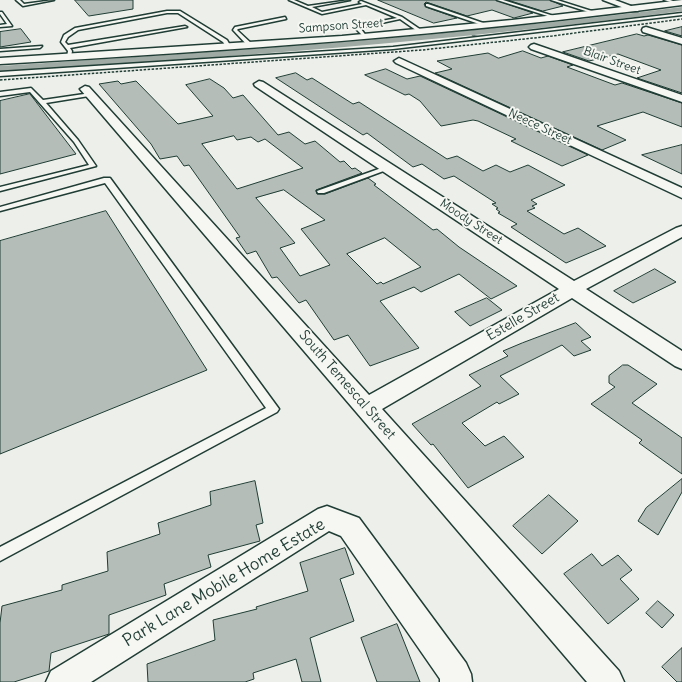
<!DOCTYPE html>
<style>
body{margin:0}
canvas{display:block;background:#edefea}
</style>
<canvas width="682" height="682"></canvas>
<script>
const g = document.querySelector('canvas').getContext('2d');
g.lineJoin = 'round';
function paint(path, color) { g.fillStyle = color; g.fill(path, 'evenodd'); }
function strokePath(path, color, width, dash) { g.strokeStyle = color; g.lineWidth = width; g.lineCap = dash ? 'butt' : 'round'; g.setLineDash(dash || []); g.stroke(path); }
function drawText(font, color, halo, rows, align = 'center') {
  g.font = font + ' Delius,sans-serif'; g.lineWidth = 4; g.setLineDash([]); g.textBaseline = 'middle'; g.strokeStyle = halo; g.fillStyle = color; for (const [text, x, y, turn = 0] of rows) {
    g.save(); g.translate(x, y); g.rotate((+turn || 0) * Math.PI / 180); g.textAlign = isNaN(turn) ? turn : align; if (halo) g.strokeText(text, 0, 0); g.fillText(text, 0, 0); g.restore();
  }
}
paint(new Path2D(`
 M653,11L657,13L656,14L652,12Z
 M471,34L478,36L477,37L472,36Z
 M310,45H312L313,49H311Z
 M200,53L202,54V57L200,56Z`), '#6c7e77');
paint(new Path2D(`
 M682,7V11C455,41 228,57 0,72V66C228,51 455,36 682,7Z`), '#9faaa4');
const building = new Path2D(`
 M75,0H133V9L89,16Z
 M378,0H496L533,13L514,18L492,10L467,16L426,2L424,4L426,7L457,18L434,23Z
 M508,0H550L563,6L543,11Z
 M682,27V36L665,31Z
 M21,29L31,42L0,47V32Z
 M637,34L644,36L648,35L682,45V93L637,78L661,70L618,54L589,61L563,52Z
 M523,51L541,58L548,56L573,65L567,67L615,85L622,83L682,103V127L643,112L597,126L626,140L602,150L435,73L452,69L437,61L488,53L498,58Z
 M386,69L407,79L420,76L588,155L562,166L511,141L516,139L478,121L473,120L441,126L420,101L409,94L405,95L365,75Z
 M296,73L307,80L312,78L353,104L359,102L447,159L457,156L483,171L496,165L510,172L528,165L565,185L531,200L537,204L532,206L535,208L527,211L564,234L578,228L606,246L566,263L511,227L517,224L498,213L500,212L496,209L498,208L492,204L496,203L454,176L444,179L422,164L413,167L367,133L363,135L276,78Z
 M210,79L224,88L233,98L243,95L278,135L289,132L305,144L315,141L340,162L344,161L352,169L355,168L362,173L316,190L317,194H325L368,178L376,184L374,185L433,230L437,229L459,247L517,286L491,299L459,274L421,292L414,287L380,301L419,348L370,366L348,335L334,340L306,300L299,303L277,277L272,278L256,251L247,254L236,238L240,237L189,165L184,166L177,156L160,159L151,144L99,84L118,81L121,84L136,81L178,124L213,116L186,85ZM234,136L237,140L251,137L258,142L265,139L303,168L237,189L202,144ZM284,190L325,220L301,229L330,265L300,276L280,248L295,243L256,198ZM385,238L421,267L383,284L381,282L377,284L347,254Z
 M30,94L76,154L0,174V101Z
 M682,145V174L642,155Z
 M106,211L207,370L0,454V241Z
 M655,269L676,282L633,303L614,291Z
 M487,298L502,310L470,326L455,312Z
 M576,323L591,337L581,341L591,350L574,356L562,345L500,376L519,394L499,404L497,402L462,423L485,446L504,436L524,457L468,488L433,444L431,445L412,424L481,386L469,375L508,356L503,351L522,343Z
 M623,365H628L657,384L632,403L682,438V474L639,443L642,440L591,404L615,387L609,383V376Z
 M682,479V492L658,535L638,521L646,508Z
 M255,481L263,523L256,525L260,541L208,555L211,567L164,584L166,595L109,615V634L51,653L49,671L14,682H0V623L2,606L62,590V585L108,571L107,552L160,534L158,523L211,505L210,492Z
 M549,495L578,521L542,554L513,526Z
 M345,548L354,574L340,579L354,621L310,638L321,682H302L296,659L253,673L254,679L245,682H148L147,664L215,640L213,620L257,609L256,607L308,591L300,563Z
 M592,554L602,566L618,555L632,570L620,579L639,599L608,624L564,574Z
 M658,601L674,615L662,628L646,613Z
 M397,624L420,682H377L361,638Z
 M682,648V682H677L662,667Z`);
paint(building, '#b4bdb8');
strokePath(building, '#1f3d34', 1);
const lane = new Path2D(`
 M16,0H20L24,4L54,0L23,6Z
 M289,0H294L308,6L350,0L312,7L322,12L362,4L359,2L361,1L402,17L424,32L420,33L400,19L363,27L361,29L367,37L365,38L356,29L360,25L397,18L366,5L322,14Z
 M497,0H503L560,18L557,19Z
 M551,0H557L598,13L595,14Z
 M664,0H670L679,3L677,4Z
 M426,4H428L492,26L488,27L426,6Z
 M167,11H180L227,40L231,47L227,48L223,42L178,13H167L78,30L68,37L65,42L68,45L185,26L187,27L70,48L72,51L71,57L69,58L67,57L68,51L61,42L64,35L75,28Z
 M0,12H2L12,26L0,27V25L7,24L0,14Z
 M682,13V15L393,49L0,76V72L393,47Z
 M285,17L286,19L238,29L237,30L252,44V46H248L233,30L235,27Z
 M42,46L40,48L0,51V49Z
 M31,88L43,100L91,93L92,94L89,96L46,103L78,140L96,166L0,191V187L89,165L74,142L30,92L0,96V92Z
 M387,166L390,168L389,169L324,193H318L317,191Z
 M104,178H110L279,409L277,412L0,561V547L266,408L105,183L0,211V207Z`);
const street = new Path2D(`
 M603,0H615L639,9L638,11H632Z
 M646,27L682,38V44L643,32L642,30L643,28Z
 M534,44L682,95V102L531,49L529,47L531,45Z
 M399,58L682,188V198L396,63L394,61Z
 M259,81L263,82L574,281L676,228L682,226V237L586,289L682,351V369L675,366L572,298L382,409L619,671L624,682H587L80,89L85,86L89,87L369,395L559,289L255,86L254,84Z
 M327,506L359,518L466,663L471,674L472,682H440V679L341,536L329,531L91,682H46L51,671L318,509Z`);
const secondary = new Path2D(`
 M682,0V5C455,35 228,51 0,64V58L342,36L512,20Z`);
strokePath(lane, '#1f3d34', 3);
strokePath(street, '#1f3d34', 3);
strokePath(secondary, '#1f3d34', 3);
paint(lane, '#f6f6f2');
paint(street, '#f6f6f2');
paint(secondary, '#f6f6f2');
strokePath(new Path2D(`
 M0,80L422,50L552,36L682,19`), '#1f3d34', 1.5, [2.5, 1.5]);
drawText('12px', '#1f3d34', '#f6f6f2', [
 ["Sampson Street",341,26,-4],
 ["Blair Street",612,61,20],
 ["Neece Street",540,127,25],
 ["Moody Street",471,222,33]
]);
drawText('14px', '#1f3d34', '#f6f6f2', [
 ["Estelle Street",523,317,-30],
 ["South Temescal Street",347,385,49]
]);
drawText('17px', '#1f3d34', '#f6f6f2', [
 ["Park Lane Mobile Home Estate",224,583,-31]
]);
</script>
